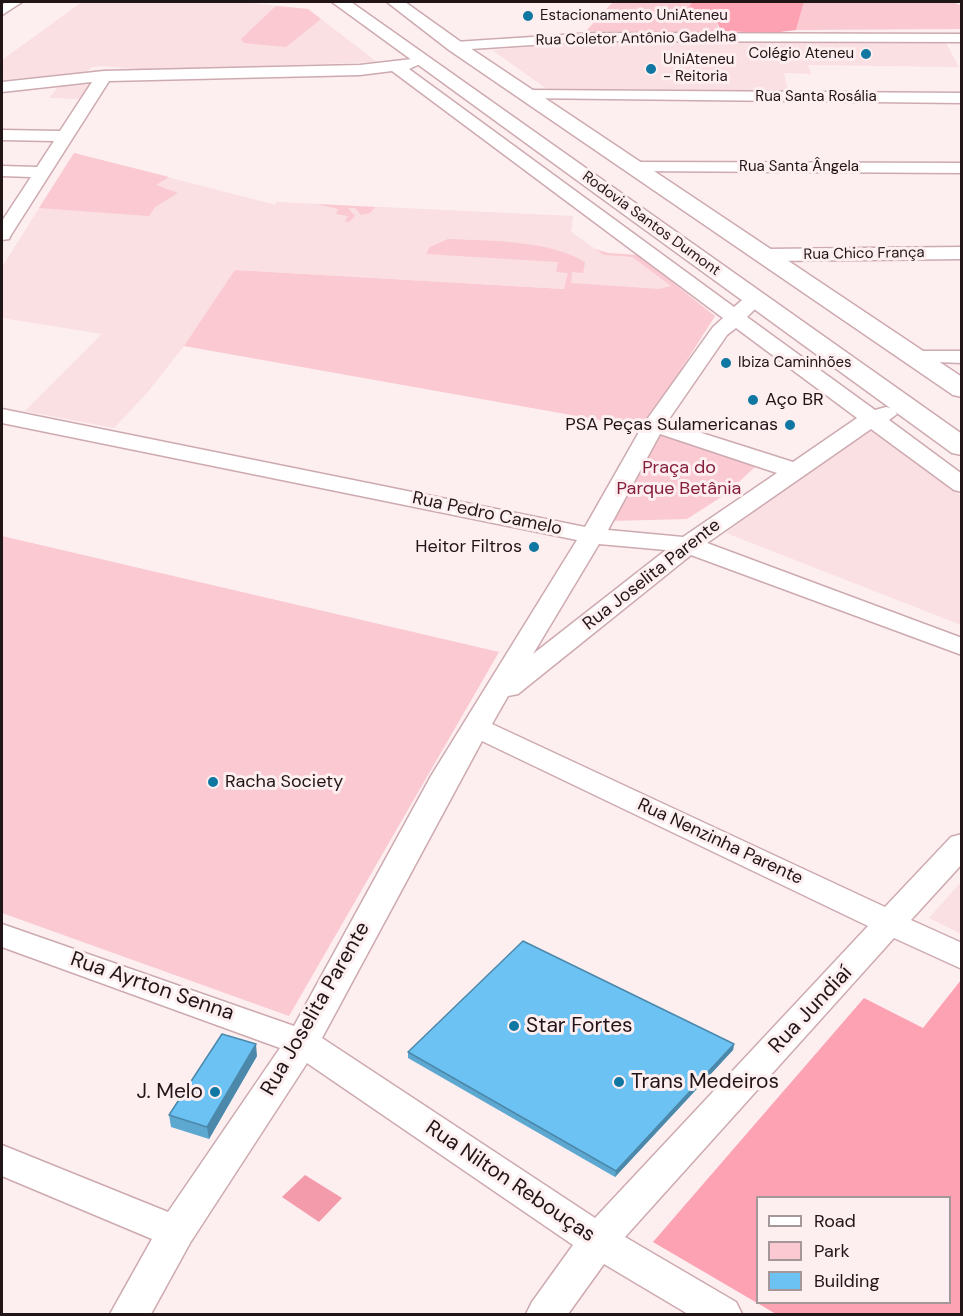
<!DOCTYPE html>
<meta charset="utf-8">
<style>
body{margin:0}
#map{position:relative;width:963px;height:1316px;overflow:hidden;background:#fdeef0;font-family:"DM Sans",sans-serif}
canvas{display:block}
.frame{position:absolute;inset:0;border:3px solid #211517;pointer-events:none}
.legend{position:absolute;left:756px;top:1196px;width:195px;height:108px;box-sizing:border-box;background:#fdeef0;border:2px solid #a59799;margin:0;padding:8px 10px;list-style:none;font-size:18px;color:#211517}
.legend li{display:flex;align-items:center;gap:12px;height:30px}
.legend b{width:30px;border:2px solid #a59799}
</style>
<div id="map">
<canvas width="963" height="1316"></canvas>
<div class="frame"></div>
<ul class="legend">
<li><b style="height:8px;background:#fff"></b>Road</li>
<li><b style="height:16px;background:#fac9d1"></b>Park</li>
<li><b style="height:16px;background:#6cc3f3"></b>Building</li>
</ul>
</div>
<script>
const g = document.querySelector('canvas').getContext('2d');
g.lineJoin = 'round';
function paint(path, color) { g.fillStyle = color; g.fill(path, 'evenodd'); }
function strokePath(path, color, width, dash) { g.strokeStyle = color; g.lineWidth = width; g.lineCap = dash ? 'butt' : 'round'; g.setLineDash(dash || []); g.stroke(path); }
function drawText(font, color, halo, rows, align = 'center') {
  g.font = font + ' "DM Sans",sans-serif'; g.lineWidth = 6; g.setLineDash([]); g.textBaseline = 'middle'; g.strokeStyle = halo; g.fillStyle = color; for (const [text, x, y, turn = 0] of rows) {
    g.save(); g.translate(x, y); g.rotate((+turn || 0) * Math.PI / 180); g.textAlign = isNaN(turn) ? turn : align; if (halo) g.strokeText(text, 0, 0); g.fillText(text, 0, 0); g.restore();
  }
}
paint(new Path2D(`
 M82,2H241L308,9L377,62L149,70L102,66L92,67L86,72L2,80V60Z
 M592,42L946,43L959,67L808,65L811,74L784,73L788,91L563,89H547L492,50Z
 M90,85L80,99L49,98L59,86Z
 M74,153L276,205L275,202L573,216L571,232L604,255L632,257L681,293L671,295L236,270L184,346L147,393L114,428L25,411L102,334L2,318V267Z
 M873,430L961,496V625L726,533L850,439Z
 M961,882V934L929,918Z`), '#fadfe3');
paint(new Path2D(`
 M613,2H692L689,18L717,22L718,28L728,33L586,31Z
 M804,2H956V4L961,5V29L796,30Z
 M276,6L308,9L321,19L286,47L244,43L241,39Z
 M74,153L169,177L156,185L178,193L155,207L149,216L39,208Z
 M316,204L375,207L370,213L361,215L355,208H348L355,216L349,222L345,221L348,216L336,214L338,209Z
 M448,239C489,241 549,240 585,262L583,273L572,272L571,283L659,289L671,286L632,257L604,255L595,249L608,253L638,255L715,316L644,428L184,346L235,270L564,289L568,273L556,272L558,262L426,254L430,247Z
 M663,434L755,467L726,494L687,519L610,521L659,435Z
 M2,536L499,652L289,1016L2,913Z`), '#fac9d1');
paint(new Path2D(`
 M692,2H804L796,30L772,33L721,31L717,22L683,16V9L689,7Z
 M961,980V1314H776L653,1242L864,998L923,1028ZM758,1198H950V1302H758Z`), '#fca2b3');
paint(new Path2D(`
 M305,1175L342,1198L319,1222L282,1197Z`), '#f49bab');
const minor = new Path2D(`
 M6,2H22L2,15V5Z
 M594,33L962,34V42L594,41L455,50L448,46L455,42Z
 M412,59L420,64L409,69L734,307L748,295H762L765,299L747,317L875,410L886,407L894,409L897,414L889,420L962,474V492L954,490L871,429L707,543L962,638V655L691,555L518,694L508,696L492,724L885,907L951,837L962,834V864L911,920L962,943V969L894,938L625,1237L736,1302L742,1314H688L604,1264L568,1314H526L532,1302L573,1245L307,1063L190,1243L151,1314H110L152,1239L2,1176V1145L168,1212L280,1048L2,947V924L294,1026L431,776L577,540L2,423V409L585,527L643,425L713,327L723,318L392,71L360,75L109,81L11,235L9,239L2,240V221L31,177L2,176V166L37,167L54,141L2,140V130L60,131L92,82L2,92V82L104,71L360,65ZM736,328L857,418L793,462L667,422L727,335ZM660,434L777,473L683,537L608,530ZM599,544L666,550L533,654ZM482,741L868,926L595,1218L322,1038Z
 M527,90L962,93V103L521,98L519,95L521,92Z
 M636,162L962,163V173L630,171L627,167L630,163Z
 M962,247V259L766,261L756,255L766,249Z
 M917,351H962V363L910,361L906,357L910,353Z`);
const trunk = new Path2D(`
 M332,2H351L962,434V455L952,453Z
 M387,2H405L461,42L962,377V397L953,395L449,50Z`);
strokePath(minor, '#cdaab0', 3);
strokePath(trunk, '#cdaab0', 3);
paint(minor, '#fff');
paint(trunk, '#fff');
paint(new Path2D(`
 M734,1044L733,1050L615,1177L408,1058V1052Z
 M257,1056L209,1139L171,1127L169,1115Z`), '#5da8d1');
paint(new Path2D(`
 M256,1044L257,1056L209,1139L207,1127Z
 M734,1044L733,1050L615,1177L616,1171Z`), '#4c88aa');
const building = new Path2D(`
 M523,941L734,1044L616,1171L408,1052Z
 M222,1034L256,1044L207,1127L169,1115Z`);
paint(building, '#6cc3f3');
strokePath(building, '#4c88aa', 1.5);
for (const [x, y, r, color] of [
 [528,16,6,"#1076a2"],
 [866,54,6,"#1076a2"],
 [651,69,6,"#1076a2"],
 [726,363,6,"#1076a2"],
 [753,400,6,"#1076a2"],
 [790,425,6,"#1076a2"],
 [534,547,6,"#1076a2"],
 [213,782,6,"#1076a2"],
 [514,1026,6,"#1076a2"],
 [619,1082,6,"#1076a2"],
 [215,1092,6,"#1076a2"]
]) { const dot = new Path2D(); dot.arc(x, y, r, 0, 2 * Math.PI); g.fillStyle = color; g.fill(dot); strokePath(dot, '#fdeef0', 2); }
drawText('15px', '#211517', '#fdeef0', [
 ["Estacionamento UniAteneu",540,16],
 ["Colégio Ateneu",854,54,"right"],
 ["UniAteneu",663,60],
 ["- Reitoria",663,77],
 ["Ibiza Caminhões",738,363]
], 'left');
drawText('15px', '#211517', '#fdeef0', [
 ["Rua Coletor Antônio Gadelha",636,39,-1],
 ["Rua Santa Rosália",816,97],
 ["Rua Santa Ângela",799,167],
 ["Rodovia Santos Dumont",651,224,36],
 ["Rua Chico França",864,254,-1]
]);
drawText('18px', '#211517', '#fdeef0', [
 ["Aço BR",765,400],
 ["PSA Peças Sulamericanas",778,425,"right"],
 ["Heitor Filtros",522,547,"right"],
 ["Racha Society",225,782]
], 'left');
drawText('18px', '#851e3d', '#fdeef0', [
 ["Praça do",679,468],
 ["Parque Betânia",679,489]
]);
drawText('18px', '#211517', '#fdeef0', [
 ["Rua Pedro Camelo",487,514,12],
 ["Rua Joselita Parente",652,575,-38],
 ["Rua Nenzinha Parente",720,842,25]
]);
drawText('21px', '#211517', '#fdeef0', [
 ["Rua Ayrton Senna",152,987,19],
 ["Rua Joselita Parente",316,1009,-60],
 ["Rua Jundiaí",811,1010,-47],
 ["Rua Nilton Rebouças",510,1182,34]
]);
drawText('21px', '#211517', '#fdeef0', [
 ["Star Fortes",526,1026],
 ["Trans Medeiros",631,1082],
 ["J. Melo",203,1092,"right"]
], 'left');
</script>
